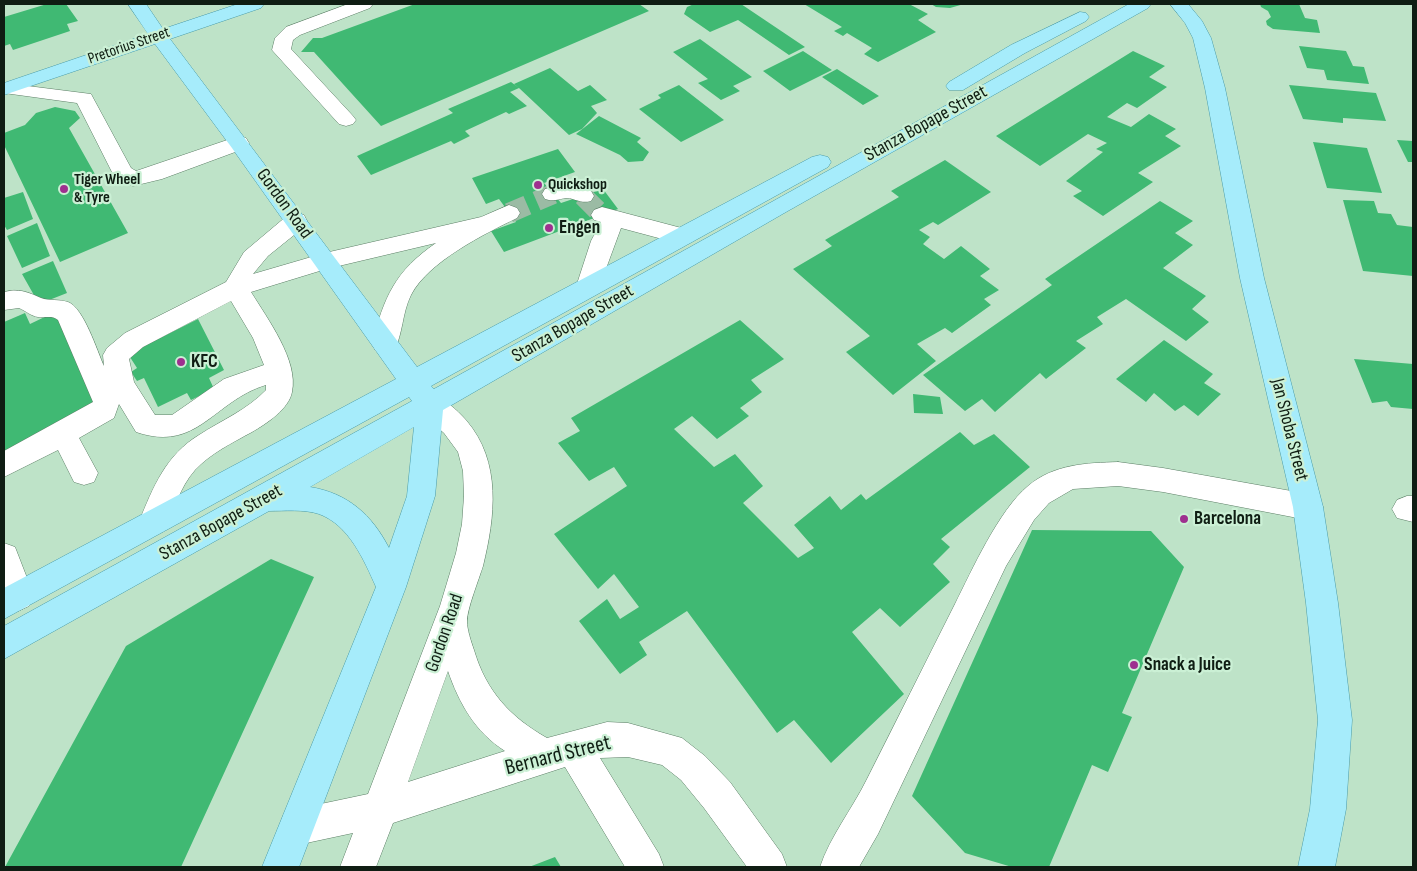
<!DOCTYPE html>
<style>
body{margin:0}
#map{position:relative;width:1417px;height:871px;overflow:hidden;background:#bee3c8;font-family:"Sofia Sans Condensed",sans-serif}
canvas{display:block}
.frame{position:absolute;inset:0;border:5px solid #0f1d13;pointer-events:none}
</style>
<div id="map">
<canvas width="1417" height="871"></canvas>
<div class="frame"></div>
</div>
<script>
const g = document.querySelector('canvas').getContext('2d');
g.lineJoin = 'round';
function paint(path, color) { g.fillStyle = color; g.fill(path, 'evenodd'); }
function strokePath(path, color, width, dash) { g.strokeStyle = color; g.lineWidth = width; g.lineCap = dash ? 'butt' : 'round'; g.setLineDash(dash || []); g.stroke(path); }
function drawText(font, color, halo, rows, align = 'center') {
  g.font = font + ' "Sofia Sans Condensed",sans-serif'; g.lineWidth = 4.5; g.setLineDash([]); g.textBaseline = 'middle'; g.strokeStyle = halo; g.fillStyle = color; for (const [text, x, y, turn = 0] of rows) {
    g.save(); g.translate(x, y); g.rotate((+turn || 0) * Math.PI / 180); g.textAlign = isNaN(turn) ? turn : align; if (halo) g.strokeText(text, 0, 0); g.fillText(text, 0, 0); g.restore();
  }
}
paint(new Path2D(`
 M47,4H66L78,21L67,24L70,31L13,50L10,44L4,46V17Z
 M415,4H639L649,11L381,126L314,52H301L313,38H322Z
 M694,4H741L805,47L789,55L738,20L710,32L684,14L687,7Z
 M804,4H909L928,14L918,20L936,32L878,62L864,54L872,48L847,33L843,36L834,31L842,27Z
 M931,4H964L950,8L936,7Z
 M1260,4H1299L1305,18L1317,20L1320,33L1273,29L1267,25L1266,21L1271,17L1268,11L1261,7Z
 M700,39L752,77L733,86L740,91L721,100L698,83L708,79L673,52Z
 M1299,46L1346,51L1353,66L1364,67L1369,84L1327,80L1324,70L1307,68Z
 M803,51L832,70L790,91L763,71Z
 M1133,51L1165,66L1149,77L1167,87L1137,108L1127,103L1107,117L1131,127L1149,114L1176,129L1165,136L1181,146L1138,173L1153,182L1103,216L1073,196L1082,191L1066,181L1103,152L1096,149L1107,143L1088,134L1040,166L996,136Z
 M550,68L578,91L590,85L607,100L591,106L597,113L582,129L569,135L519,88L510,92L527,106L509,114L506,112L465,131L470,136L454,144L451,141L371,175L357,156L453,113L448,109L511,82L519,88L514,84Z
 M837,69L879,96L863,105L822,77Z
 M679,85L724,120L681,142L639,109L661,98L658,95Z
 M1289,85L1376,93L1386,121L1343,118V123L1303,119Z
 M55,107L75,111L80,118L69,128L128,233L60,262L4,145V133L25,125L36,113Z
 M599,116L641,138L637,142L649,152L643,161L628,162L620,155L576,134Z
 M1397,140L1413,141V162H1408Z
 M1313,142L1367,148L1382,193L1327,188Z
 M558,149L575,172L544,183L561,203L603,189L618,209L504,252L491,231L516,222L499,199L486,204L472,178Z
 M945,160L991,192L938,225L933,222L919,230L930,237L923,244L944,259L961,246L990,269L980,276L999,290L984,299L991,305L952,333L945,328L917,344L936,361L893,395L846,352L870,336L793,269L832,246L825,240L899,197L891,191Z
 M23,192L33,219L7,230L4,225V198Z
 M1343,200L1374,201L1378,213L1391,214L1397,225L1413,227V276L1363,271Z
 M1160,201L1193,221L1175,233L1193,245L1163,268L1206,296L1192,309L1209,322L1186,341L1126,299L1097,317L1103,324L1076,341L1086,348L1046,379L1040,373L995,412L982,399L965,411L923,375L1052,285L1045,279Z
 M37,223L50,256L22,268L7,236Z
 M53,261L67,293L39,304L22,274Z
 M55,312L101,411L4,458V322L25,313L30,324Z
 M198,319L224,370L209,378L214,389L191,400L187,393L158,407L144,378L137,381L131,372L137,368L128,354Z
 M740,320L784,359L751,380L762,392L740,408L749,416L717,439L692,416L674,429L714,467L735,454L763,486L743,503L798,558L814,548L794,525L830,496L841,510L861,494L866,500L960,432L974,445L994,434L1030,467L941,539L950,547L933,564L950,582L900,627L880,608L852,632L904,694L831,763L794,720L777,733L687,611L639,642L647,655L620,674L579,621L607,599L620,619L639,607L614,574L598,589L554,534L627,486L614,467L589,481L558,443L580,431L571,418Z
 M1164,340L1213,374L1204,383L1221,394L1198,416L1184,405L1175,411L1154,393L1146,402L1116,379Z
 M1354,359L1413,364V409L1391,407L1387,401L1372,403Z
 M913,394L940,397L943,414L914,413Z
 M1032,530L1151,531L1184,567L1122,713L1132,717L1108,772L1092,765L1049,867H1012L965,853L912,796Z
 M271,559L314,577L181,867H5L126,646Z
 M555,857L561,867H529Z`), '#40b973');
strokePath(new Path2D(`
 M583,196L602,215
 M509,213L553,194`), '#9bbba4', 20, [20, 10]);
const minor = new Path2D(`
 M348,4H373L370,8L300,35L293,40L291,49L353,116L356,120L353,124L346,126L339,124L272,50L275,38L286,27Z
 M4,83L91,94L131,168L136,171L239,136L246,138L249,143L246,148L162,179L133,186L115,178L77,103L4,93Z
 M570,183L591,191L594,196L591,201C580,204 575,198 566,198C558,199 554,202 545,199L542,194L545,189Z
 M509,205L517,208L520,213L517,218C484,234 428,262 411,295C402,313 403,334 394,351L385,354L376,351L372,344C384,297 395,271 436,243L326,269L251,292C267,318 299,361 292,392C289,409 266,424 252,432C232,443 211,453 195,470C179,488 174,511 164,531L154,535L144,531L139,522C153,487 166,455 199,435C222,420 247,410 266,390V385C213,401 198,453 136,432L119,404L114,418L79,438L98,473L94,482L84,485L74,482L58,450L4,477V451L93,402L58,320C52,315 46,318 38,317C31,316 26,311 19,308L4,310V292C18,288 28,292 41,298C49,301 59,299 68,302C84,308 97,351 104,366L103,355L107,348L125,333L226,282L244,252L288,215L296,213L304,215L307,221L304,227L268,256L253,274L325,253L481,217ZM231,301L253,338L264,365L224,379L172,415H155L134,382L129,359L143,347Z
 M602,207L689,230L693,236L689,242L681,244L621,228L597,293L588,296L579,293L576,287L591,241L601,222L594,220L591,215L594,210Z
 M430,394C445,399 456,409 466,420C502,462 495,517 483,566C479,579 467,609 467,621C467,630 471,641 474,650C486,691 510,717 547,738L607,722L628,723L682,738L705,756L730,782L782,854L787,867H747L704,808L681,780L662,765L628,757L600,758L659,854L664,867H625L565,767L393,823L376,867H340L353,833L297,845L284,840L279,827L284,814L297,809L368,794L440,606L456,553L462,524L464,496L463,471L458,452L444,433L421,413L417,405L421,397ZM448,671C459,703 475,732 505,751L408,782Z
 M1118,462L1163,468L1308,494L1318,498L1323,507L1318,516L1308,520L1163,492L1118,486L1073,489L1049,503L1034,520L1006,566L878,834L859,867H820C830,837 852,809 866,781C896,722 925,663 955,604C972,570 999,510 1028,486C1054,464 1087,463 1118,462Z
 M1407,496H1413V522L1397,518L1392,509L1397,500Z
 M4,543L15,547L34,596L29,606L18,611L7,606L4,599Z`);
const major = new Path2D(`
 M128,4H146L163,29L238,4H264L261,8L170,39L417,367L812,157L820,155L828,157L831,162L828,167L431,386L434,389L1129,4H1151L1148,8L786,212L443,410L435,496L406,587L299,867H262L376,587C364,560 349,525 319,514C304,509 285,511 269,511L4,659V626L412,401L409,397L4,619V588L396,379L232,148L155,44L4,95V83L148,34ZM414,427L407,496L389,548C372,515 348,493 310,487Z
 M1170,4H1188L1202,21L1211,38L1225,88L1264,278L1323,507L1338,603L1352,720L1346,809L1335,867H1298L1310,809L1318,720L1306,603L1293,507L1240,278L1205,88L1193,38L1185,23Z
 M1080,12L1086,13L1089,17L1086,21L1025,53L963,90H949L946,86L949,82L1011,45Z`);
strokePath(minor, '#5c7e66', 1);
strokePath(major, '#4b9ba8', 1);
paint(minor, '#fff');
paint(major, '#a6ecfb');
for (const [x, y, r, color] of [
 [538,185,5,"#9e308f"],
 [64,189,5,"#9e308f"],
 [549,228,5,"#9e308f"],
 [181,362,5,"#9e308f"],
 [1184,519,5,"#9e308f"],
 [1134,665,5,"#9e308f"]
]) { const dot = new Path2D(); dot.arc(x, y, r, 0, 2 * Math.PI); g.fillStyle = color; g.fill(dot); strokePath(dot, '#cbf0d5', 2); }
drawText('16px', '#0f1d13', '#cbf0d5', [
 ["Pretorius Street",129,46,-19]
]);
drawText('bold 16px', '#0f1d13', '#cbf0d5', [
 ["Tiger Wheel",74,180],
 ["& Tyre",74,198],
 ["Quickshop",548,185]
], 'left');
drawText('19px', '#0f1d13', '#cbf0d5', [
 ["Stanza Bopape Street",926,124,-29],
 ["Gordon Road",284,204,54],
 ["Stanza Bopape Street",573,324,-30],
 ["Jan Shoba Street",1289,430,76],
 ["Stanza Bopape Street",221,523,-29],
 ["Gordon Road",445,633,-71]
]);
drawText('bold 19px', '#0f1d13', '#cbf0d5', [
 ["Engen",559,228],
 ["KFC",191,362],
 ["Barcelona",1194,519],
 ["Snack a Juice",1144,665]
], 'left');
drawText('22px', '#0f1d13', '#cbf0d5', [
 ["Bernard Street",558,756,-14]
]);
</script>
